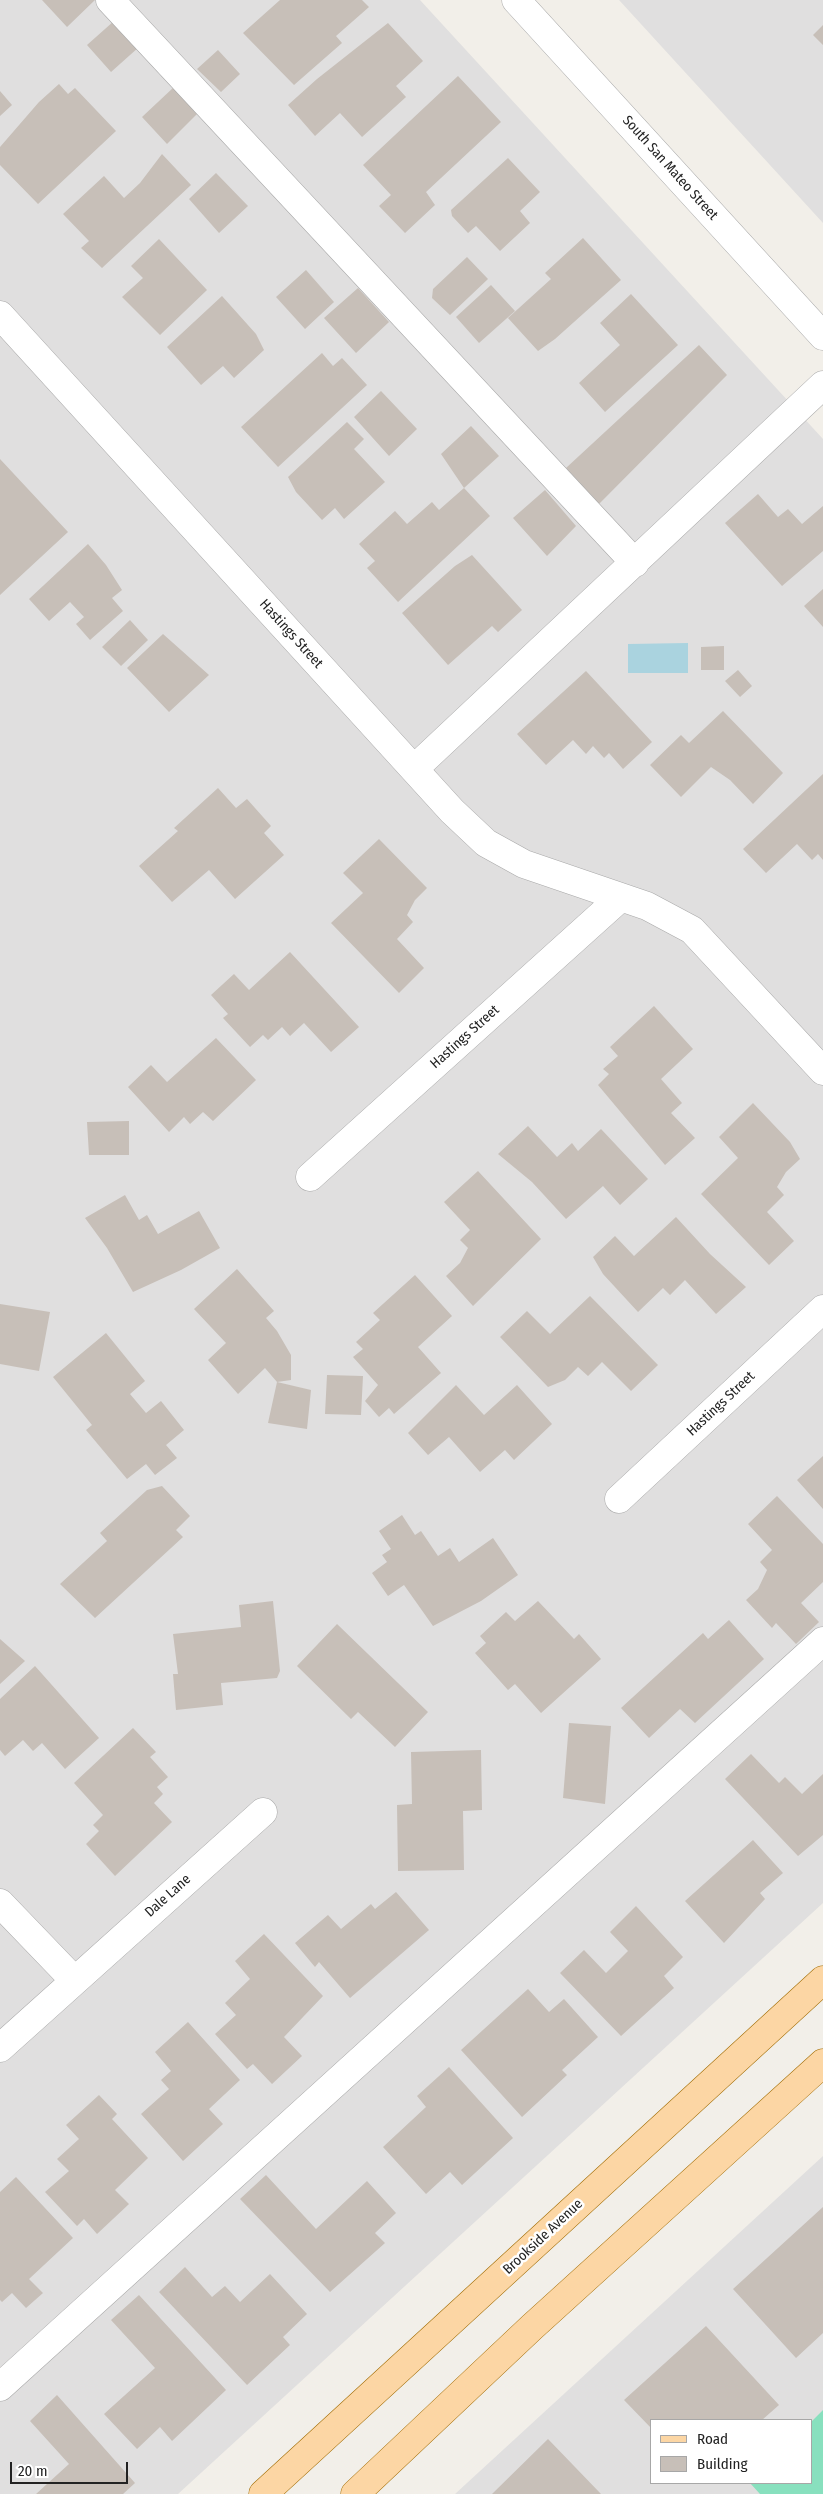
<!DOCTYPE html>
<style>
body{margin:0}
#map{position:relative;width:823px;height:2494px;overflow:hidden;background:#f2efe9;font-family:"Fira Sans Condensed",sans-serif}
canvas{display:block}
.legend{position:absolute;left:650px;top:2419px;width:162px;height:65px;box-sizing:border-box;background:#fff;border:1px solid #a7a7a7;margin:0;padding:6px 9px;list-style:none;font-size:15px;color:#222}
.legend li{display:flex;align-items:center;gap:10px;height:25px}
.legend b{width:25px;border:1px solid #a7a7a7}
.scale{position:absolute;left:10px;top:2462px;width:118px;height:22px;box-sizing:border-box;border:2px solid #222;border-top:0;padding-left:6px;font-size:15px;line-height:18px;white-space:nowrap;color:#222;-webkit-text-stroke:4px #fff;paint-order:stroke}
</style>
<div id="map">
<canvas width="823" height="2494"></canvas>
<ul class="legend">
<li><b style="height:6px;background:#fcd6a4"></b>Road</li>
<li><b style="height:14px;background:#c7bfb8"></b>Building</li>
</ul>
<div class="scale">20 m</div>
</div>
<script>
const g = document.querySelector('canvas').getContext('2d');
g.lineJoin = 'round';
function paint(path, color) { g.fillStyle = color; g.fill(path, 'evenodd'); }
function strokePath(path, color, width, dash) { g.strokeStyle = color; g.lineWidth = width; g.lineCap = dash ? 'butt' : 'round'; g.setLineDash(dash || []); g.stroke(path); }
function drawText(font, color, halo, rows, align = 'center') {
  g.font = font + ' "Fira Sans Condensed",sans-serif'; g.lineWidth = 5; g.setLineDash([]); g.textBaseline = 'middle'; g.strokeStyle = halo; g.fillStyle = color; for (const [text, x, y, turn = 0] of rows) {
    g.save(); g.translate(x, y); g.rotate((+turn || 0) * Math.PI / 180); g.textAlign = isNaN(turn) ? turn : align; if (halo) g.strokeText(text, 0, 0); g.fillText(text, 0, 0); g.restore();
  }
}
paint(new Path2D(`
 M0,0H420L823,439V1903L178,2494H0Z
 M619,0H823V223Z
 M823,2156V2494H455ZM652,2420H812V2483H652Z`), '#e0dfdf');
paint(new Path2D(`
 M823,2410V2494H760L750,2483H812V2421Z`), '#88e0be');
paint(new Path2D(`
 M688,643V673H628V644Z`), '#aad3df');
paint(new Path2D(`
 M42,0H95L67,27Z
 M280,0H362L369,7L336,36L342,43L294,85L243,33Z
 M114,21L139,47L111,72L87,45Z
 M388,23L423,61L396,86L406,97L362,137L340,113L315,136L288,105L317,79Z
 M823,25V45L813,35Z
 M218,50L240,74L221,92L197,69Z
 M458,76L501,122L426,192L435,205L405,233L379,206L391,195L363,165Z
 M59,84L68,94L75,88L116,131L38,204L0,165V147L39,102Z
 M174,87L198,113L167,144L142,117Z
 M0,91L12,105L0,116Z
 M162,154L191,185L102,268L81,248L89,241L63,214L104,176L124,198L140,183Z
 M508,158L540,192L520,211L530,223L500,251L476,226L468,233L452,216L451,210Z
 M216,173L248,206L219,233L189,199Z
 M583,238L621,280L555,339L538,351L508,318L551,279L545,273Z
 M159,239L207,290L160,335L122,297L143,278L131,266Z
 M467,257L488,279L450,315L432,298L433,289Z
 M306,270L334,302L305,329L276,297Z
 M491,285L515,311L479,343L456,317Z
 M358,288L389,322L356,353L324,318Z
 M631,294L678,345L605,412L579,383L620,345L600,323Z
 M222,296L256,334L264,350L234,378L223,366L201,385L167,347Z
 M699,345L727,375L598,505L566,468Z
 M322,353L333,366L342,358L367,385L278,467L241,427Z
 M381,391L417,429L389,456L354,417Z
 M347,422L364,439L354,449L385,482L344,519L335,508L322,520L296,492L288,477Z
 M471,426L499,456L464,488L441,454Z
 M0,459L68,532L0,595Z
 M464,488L490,516L398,602L367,568L375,561L359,544L395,511L407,524L432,502L439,510Z
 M545,490L576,526L547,556L513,518Z
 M758,494L778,517L788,509L802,524L823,506V551L782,586L725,523Z
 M88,544L106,565L122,590L112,598L123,611L90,640L76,624L84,617L70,602L49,621L29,599Z
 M472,555L522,610L498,632L492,626L448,665L402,613L455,566Z
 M823,589V627L804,606Z
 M130,620L148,640L121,666L102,647Z
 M163,634L209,675L169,712L127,668Z
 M724,646V670H701V647Z
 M738,670L752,686L740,697L725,681Z
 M586,671L652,742L623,769L609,753L604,758L593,746L586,754L573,740L546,765L517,734Z
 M723,711L783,773L753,804L730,780L711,767L681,797L650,765L681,735L689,743Z
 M823,774V860L818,854L812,860L797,844L766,873L743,849Z
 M218,788L236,808L247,799L271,826L264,833L284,855L235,899L209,870L172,902L139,866L178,831L174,828Z
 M379,839L427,888L415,900L407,915L413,922L397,939L424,968L399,993L331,923L363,893L343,873Z
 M290,952L359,1027L331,1052L304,1023L290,1036L282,1027L268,1040L263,1035L250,1047L223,1018L228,1014L211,995L234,974L249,990Z
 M654,1006L693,1049L661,1079L682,1103L671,1113L695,1138L665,1165L598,1085L609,1074L603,1069L618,1056L610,1047Z
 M216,1038L256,1080L213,1121L203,1112L190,1124L184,1117L169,1132L128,1087L151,1065L167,1082Z
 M753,1103L790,1142L800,1159L786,1172L777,1187L784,1195L767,1212L794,1241L769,1265L701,1194L738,1158L719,1137Z
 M129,1121V1155H89L87,1122Z
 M528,1126L557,1157L572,1143L578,1151L601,1129L648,1179L620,1205L603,1186L566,1219L532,1182L498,1154Z
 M478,1171L541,1239L473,1306L446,1276L460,1263L468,1248L460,1240L470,1230L444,1202Z
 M125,1195L139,1220L147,1215L158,1234L199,1211L220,1248L181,1270L133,1292L107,1248L85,1218Z
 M676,1217L710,1254L746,1287L716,1314L685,1280L670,1295L663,1288L638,1312L603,1274L593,1257L615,1236L634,1256Z
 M237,1269L274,1311L266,1318L277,1331L291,1355V1380L277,1382L265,1368L238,1394L208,1360L226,1343L194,1309Z
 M415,1275L452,1316L418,1347L441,1373L394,1414L389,1408L379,1417L365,1401L378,1385L353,1357L363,1349L356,1342L380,1320L373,1313Z
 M590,1296L658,1365L631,1391L602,1362L588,1376L578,1367L565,1380L548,1387L500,1337L527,1311L550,1334Z
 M0,1304L50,1312L39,1371L0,1364Z
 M106,1333L145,1381L130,1394L146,1413L161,1401L184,1430L166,1445L177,1458L155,1475L146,1464L127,1479L86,1430L92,1425L53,1377Z
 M327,1375L363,1376L361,1415L325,1414Z
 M277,1382L311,1390L307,1429L268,1423Z
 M456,1385L484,1415L517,1385L552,1424L514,1460L505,1450L480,1472L449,1437L428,1455L408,1433Z
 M823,1456V1509L797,1480Z
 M162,1486L190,1516L176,1530L183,1537L95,1618L60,1584L107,1541L100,1533L147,1490Z
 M777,1496L823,1544V1582L801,1603L819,1622L796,1644L776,1623L772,1628L746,1600L758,1589L767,1570L760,1562L772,1550L748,1524Z
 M402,1515L415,1535L421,1531L438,1556L450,1548L459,1562L493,1538L518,1575L481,1601L433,1626L404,1585L388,1596L372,1573L387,1562L382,1555L391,1549L379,1531Z
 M273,1601L280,1671L277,1678L221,1683L223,1705L176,1710L173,1674H178L173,1634L241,1627L239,1605Z
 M538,1601L574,1639L579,1634L601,1659L541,1713L515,1684L508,1690L475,1653L486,1643L480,1636L506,1612L515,1621Z
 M729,1620L764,1659L695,1723L680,1709L649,1738L621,1708L703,1633L708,1639Z
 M337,1624L428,1712L395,1747L358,1712L351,1719L297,1666Z
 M0,1639L25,1661L0,1684Z
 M35,1666L99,1738L65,1769L42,1743L33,1751L23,1740L5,1756L0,1750V1699Z
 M569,1723L611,1726L605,1804L563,1798Z
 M133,1728L156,1752L150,1757L168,1777L157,1787L163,1794L154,1803L172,1822L115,1876L86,1844L99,1831L93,1825L103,1815L74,1783Z
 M481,1750L482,1810L463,1811L464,1870L398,1871L397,1805L412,1804L411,1752Z
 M751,1754L779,1783L785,1777L802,1794L823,1774V1835L798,1856L725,1779Z
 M753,1840L783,1873L760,1893L765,1899L724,1943L685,1901Z
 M396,1892L429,1930L350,1998L319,1962L315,1967L295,1943L328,1915L341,1929L371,1904L375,1909Z
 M636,1906L683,1957L664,1976L674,1988L621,2036L560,1973L584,1950L606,1973L628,1951L610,1932Z
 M264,1934L323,1996L284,2037L302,2056L272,2084L253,2064L247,2069L215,2034L236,2015L225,2003L250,1979L235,1961Z
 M528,1989L549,2012L564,1999L598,2037L562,2070L567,2075L522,2117L461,2050Z
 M188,2022L240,2080L209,2109L223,2124L183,2161L141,2114L169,2089L161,2080L171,2071L155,2052Z
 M449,2067L513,2138L462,2185L450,2172L426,2194L383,2147L426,2107L417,2096Z
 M99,2095L117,2114L112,2119L148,2158L115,2190L129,2204L97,2234L84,2219L77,2226L45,2192L69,2171L57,2159L79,2139L66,2125Z
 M266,2175L316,2229L367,2181L396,2213L375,2233L385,2243L330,2292L240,2199Z
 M16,2177L73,2238L29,2279L43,2293L26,2308L12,2293L2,2302L0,2300V2192Z
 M823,2207V2333L796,2358L733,2289Z
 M185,2267L212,2297L225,2286L240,2302L270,2274L307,2314L283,2337L290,2345L247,2385L159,2292Z
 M139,2295L226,2390L172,2441L160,2427L137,2449L104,2414L155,2368L111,2320Z
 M706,2326L779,2405L762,2420H652V2429L624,2400Z
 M57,2395L135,2483L123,2494H36L69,2464L30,2421Z
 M548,2439L601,2494H492Z`), '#c7bfb8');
const minor = new Path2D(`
 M110,0L635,563
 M516,0L823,336
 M0,315L452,811L486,843L524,864L647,906L692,930L823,1071
 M414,769L823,385
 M310,1177L620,898
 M619,1499L823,1309
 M0,1903L74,1980
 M0,2048L263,1812
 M0,2387L823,1641`);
const major = new Path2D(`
 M263,2494L823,1980
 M355,2494L532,2327L823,2063`);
strokePath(minor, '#a9a9a9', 29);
strokePath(major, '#a06b00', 29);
strokePath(minor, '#fff', 28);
strokePath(major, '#fcd6a4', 28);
drawText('14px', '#222', '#fff', [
 ["South San Mateo Street",670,168,48],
 ["Hastings Street",291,634,48],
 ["Hastings Street",465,1037,-42],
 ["Hastings Street",721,1404,-43],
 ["Dale Lane",168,1896,-42],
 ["Brookside Avenue",543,2237,-43]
]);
</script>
